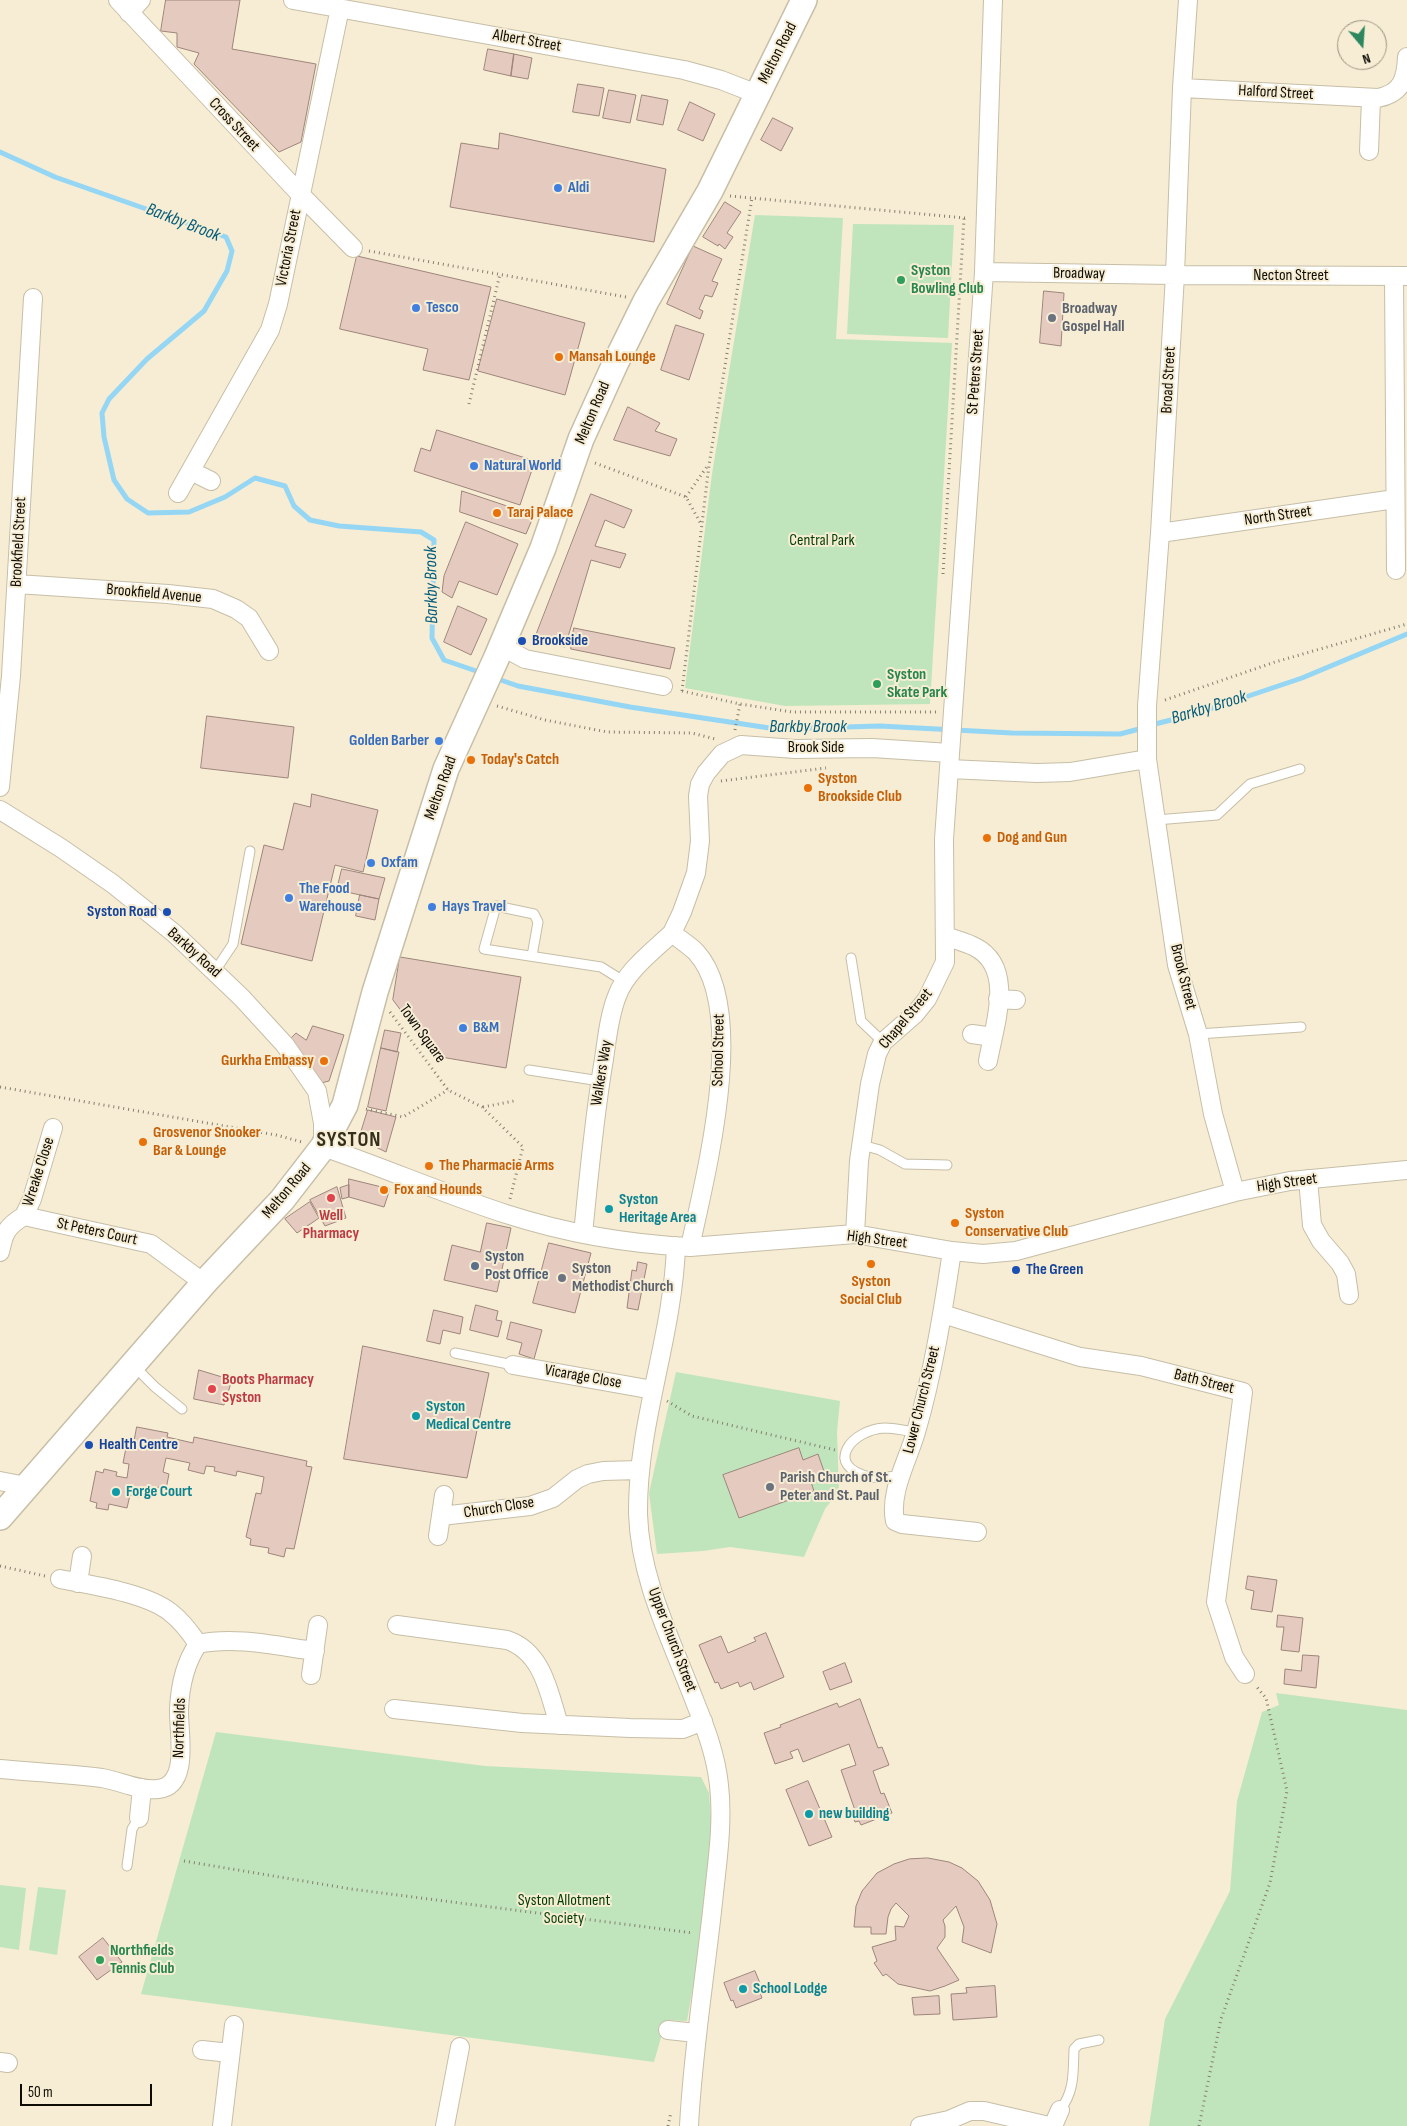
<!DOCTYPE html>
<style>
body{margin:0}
#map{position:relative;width:1407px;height:2126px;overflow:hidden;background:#f6edd4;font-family:"Sofia Sans Condensed",sans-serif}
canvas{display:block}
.north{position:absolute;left:1337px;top:20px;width:50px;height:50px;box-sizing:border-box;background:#f6edd4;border:1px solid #999381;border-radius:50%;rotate:162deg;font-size:14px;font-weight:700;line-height:20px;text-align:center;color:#0e0b04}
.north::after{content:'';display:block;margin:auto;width:18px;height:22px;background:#2c875e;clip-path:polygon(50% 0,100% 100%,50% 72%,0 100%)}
.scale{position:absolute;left:20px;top:2084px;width:132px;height:22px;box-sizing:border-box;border:2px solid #0e0b04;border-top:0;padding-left:6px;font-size:15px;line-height:18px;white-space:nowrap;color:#0e0b04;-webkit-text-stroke:4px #f6edd4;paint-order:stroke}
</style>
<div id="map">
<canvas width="1407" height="2126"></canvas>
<div class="north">N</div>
<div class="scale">50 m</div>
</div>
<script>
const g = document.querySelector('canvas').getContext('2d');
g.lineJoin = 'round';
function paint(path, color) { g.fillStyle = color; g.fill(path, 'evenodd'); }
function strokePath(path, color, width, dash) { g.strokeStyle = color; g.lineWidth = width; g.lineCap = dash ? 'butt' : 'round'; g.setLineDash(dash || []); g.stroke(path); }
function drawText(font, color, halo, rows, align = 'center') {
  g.font = font + ' "Sofia Sans Condensed",sans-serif'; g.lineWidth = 4; g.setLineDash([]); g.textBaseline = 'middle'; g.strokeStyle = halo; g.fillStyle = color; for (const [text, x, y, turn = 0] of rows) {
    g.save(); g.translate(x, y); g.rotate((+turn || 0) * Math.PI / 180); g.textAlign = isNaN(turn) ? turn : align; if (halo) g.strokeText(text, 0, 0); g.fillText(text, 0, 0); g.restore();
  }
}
paint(new Path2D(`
 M755,215L843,218L836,339L952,343L930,704L785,706L685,688L712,474Z
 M853,224L954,225L948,338L847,334Z
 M676,1372L840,1401L837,1432L839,1491L825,1509L804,1557L730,1547L703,1551L657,1554L649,1493Z
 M1276,1693L1407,1710V2126H1149L1165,2019L1230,1891L1237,1801L1262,1712L1279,1705Z
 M216,1732L485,1766L701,1777L709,1793L711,1819L709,1863L702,1934L687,2021L666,2020L654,2062L141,1994Z
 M0,1885L26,1888L19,1950L0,1947Z
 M38,1887L66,1890L57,1955L29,1950Z`), '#c0e5bc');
strokePath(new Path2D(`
 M0,152L55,177L226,237L232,251L227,271L204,311L147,359L109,399L102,413L104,437L114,480L127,499L148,513L189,512L225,497L255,478L285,486L294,506L310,520L339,526L421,532L434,540L432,638L444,660L482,673
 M495,678L518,686L630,707L776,729L880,726L1012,733L1120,734L1143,728
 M1151,725L1195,714L1302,678L1407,634`), '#95d6f4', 5);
const building = new Path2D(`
 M166,0H240L232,49L316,64L301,142L279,152L194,64L199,53L177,47V33L161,31Z
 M488,49L514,54L511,76L484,70Z
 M514,54L532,58L528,79L511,76Z
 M578,84L604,88L599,116L573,112Z
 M609,90L636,95L630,123L603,118Z
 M642,95L668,100L663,125L637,120Z
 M690,102L715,114L703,141L678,130Z
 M773,118L793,128L781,151L761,140Z
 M500,133L666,169L654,242L450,207L461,143L498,149Z
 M725,202L741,212L727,233L733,237L725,249L719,244L718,246L703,237Z
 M693,246L722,259L712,281L718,283L712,297L705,295L699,309L703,311L700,319L667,304Z
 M357,256L491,287L469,380L423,370L428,349L340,329Z
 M1044,291L1064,293L1061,346L1040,343Z
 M497,299L585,323L565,395L478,371Z
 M676,325L704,334L689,380L661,370Z
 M628,407L660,423L655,431L677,439L670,456L614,440Z
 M437,430L535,461L520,505L414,471L421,448L430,451Z
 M462,491L534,515L526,534L460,512Z
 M591,494L632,510L624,528L605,520L595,546L626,554L620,568L591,560L565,647L535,638Z
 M466,522L518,544L497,595L459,581L452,598L442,592L444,576Z
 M458,606L487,619L471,655L444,642Z
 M574,628L675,648L670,669L571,649Z
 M207,716L294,727L288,778L201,768Z
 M312,794L378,810L363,872L335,865L312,961L241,944L264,845L283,850L294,803L310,807Z
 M342,869L385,878L379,899L337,890Z
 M360,895L379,899L375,920L356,916Z
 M400,957L521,977L506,1068L435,1056L393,1000Z
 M313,1026L344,1035L329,1081L321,1083L290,1039L296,1033L306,1040Z
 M385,1030L401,1033L397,1052L381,1048Z
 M381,1048L399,1052L386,1111L368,1107Z
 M368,1110L396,1117L386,1152L359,1139Z
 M349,1179L390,1189L384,1207L349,1197Z
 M349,1185V1197L342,1199L340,1188Z
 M337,1187L346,1218L325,1226L310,1200Z
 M310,1202L319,1218L297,1233L285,1219Z
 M487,1223L511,1228L497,1292L444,1280L452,1245L480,1252Z
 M549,1243L591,1253L575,1313L533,1303Z
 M638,1262L647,1264L638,1310L627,1308L632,1270L636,1271Z
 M476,1305L498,1311L496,1320L502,1321L498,1337L470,1330Z
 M434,1310L463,1317L460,1334L443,1330L440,1344L427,1341Z
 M511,1322L542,1330L534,1359L519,1354L522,1343L507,1339Z
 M363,1346L489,1373L467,1478L344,1459Z
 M199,1370L232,1380L224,1405L194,1399Z
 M137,1427L168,1433L167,1437L193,1443L194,1437L307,1461L306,1466L312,1467L294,1549L286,1548L284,1557L268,1553L269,1548L250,1545L251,1539L246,1537L256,1493L261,1494L264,1477L237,1471L236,1476L214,1471L215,1467L206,1466L204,1474L188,1470L190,1463L166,1458L163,1472L169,1474L166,1489L158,1487L157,1491L141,1488L139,1497L130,1495L127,1508L109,1504L108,1510L96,1508L97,1503L90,1501L96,1471L103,1473L104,1469L117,1472L116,1476L127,1478L129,1464L123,1463L128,1438L134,1439Z
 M799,1448L803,1460L818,1454L826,1477L811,1482L814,1491L739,1518L723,1475Z
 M1248,1576L1277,1580L1272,1612L1251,1609L1254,1591L1246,1589Z
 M1278,1615L1303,1618L1299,1652L1281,1650L1284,1627H1277Z
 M766,1633L784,1677L754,1690L751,1682L740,1687L738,1682L721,1689L718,1682L715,1683L699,1645L721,1636L728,1653L756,1641L754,1638Z
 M1303,1655L1319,1656L1316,1688L1284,1684L1285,1669L1301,1671Z
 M845,1663L852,1682L830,1690L823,1672Z
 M860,1699L878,1748L882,1747L889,1765L873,1771L881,1794L884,1793L892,1813L861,1825L859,1821L855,1822L853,1817L857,1816L841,1770L856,1765L849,1744L803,1762L798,1749L790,1752L793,1758L775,1764L764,1733L781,1727L780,1725L837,1703L839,1707Z
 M808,1781L832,1837L809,1846L786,1790Z
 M928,1858L949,1862L962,1868L978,1881L990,1900L997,1924L991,1953L962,1942L964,1927L956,1906L943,1920L945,1926V1937L937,1948L959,1980L945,1986L930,1991L898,1984L886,1974L883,1976L874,1963L877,1961L872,1947L896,1940L895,1926L904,1927L909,1916L896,1903L891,1909L888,1917L886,1934H871V1927H854L856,1906L862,1891L877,1873L894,1864L909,1859Z
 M103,1938L122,1962L97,1980L79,1957Z
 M755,1971L762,1988L759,1990L762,1998L736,2008L733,2000L731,2001L724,1983Z
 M995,1986L997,2017L953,2020L951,1994L967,1993L966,1988Z
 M939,1996L940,2014L914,2015L912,1998Z`);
paint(building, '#e5cabf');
strokePath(building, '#9e857b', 1);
const lane = new Path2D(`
 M1156,820L1217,815L1250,784L1300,769
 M532,956L538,922L534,914L496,906L484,949L601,967L625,982
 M851,958L861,1021L883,1042
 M215,971L233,944L250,851
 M1198,1034L1301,1027
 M529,1070L600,1081
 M862,1145L880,1150L905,1164L947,1165
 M455,1353L513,1365
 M134,1366L155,1387L182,1409
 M901,1476C891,1476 879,1479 870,1477C822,1466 852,1429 885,1428C895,1428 906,1431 916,1432
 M127,1866L132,1829L139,1818
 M1060,2110C1075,2091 1073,2072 1074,2049L1079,2044L1099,2040`);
const street = new Path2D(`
 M118,0L300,194L353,248
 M293,0L684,70L721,80L757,94
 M1188,0L1182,88L1175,275L1160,533L1147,706V759L1177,965L1198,1034L1213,1114L1235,1192
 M129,13L141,0
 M1182,88L1378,98C1402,93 1406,79 1407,57
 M1369,151L1371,99
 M984,272L1175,275L1407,276
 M1394,276L1396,570
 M191,471L211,481
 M178,493L270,330L278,304L340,8
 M1160,533L1395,499
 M17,584L168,594L213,599L236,609L249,618L269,651
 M501,646L525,659L663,686
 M949,769L1037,773L1070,772L1147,759
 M0,787L11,676L33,298
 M0,810L61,848L113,884L175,934L242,998L285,1045L317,1091L323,1123V1147C385,1168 444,1194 506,1214C565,1233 628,1244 690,1247L855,1234L952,1251L983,1254L1016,1251L1235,1192L1290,1181L1407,1170
 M946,936C955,940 966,942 975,947C1016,968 994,1026 988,1061
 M998,999L1016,1000
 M972,1034L993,1037
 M1308,1179L1312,1225L1321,1241L1340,1263L1346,1274L1349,1295
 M24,1216L32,1199L53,1128
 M583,1234C589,1175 594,1117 604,1059C607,1039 609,1016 617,996C626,971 653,951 672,933
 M855,1234L859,1161L870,1084L877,1054L883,1042L915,1014L927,999L945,962L944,839L984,272L993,0
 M676,1246C673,1337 637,1423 638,1514C640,1580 672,1641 695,1702C706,1729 716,1756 719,1785C723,1820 718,1857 714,1893C706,1971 693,2047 689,2126
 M690,1247C705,1177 749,1010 696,952C689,945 679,939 672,933L682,912L696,873L700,841L698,796L700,784L706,773L722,754L741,745L795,749L872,748L950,753
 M952,1251C943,1311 933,1374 916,1432C908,1460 889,1492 895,1521L902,1524L977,1532
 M0,1252C4,1233 6,1227 24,1216L151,1244L204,1283
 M943,1314L1080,1357L1141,1366L1243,1392L1216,1602L1234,1657L1245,1674
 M513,1365L653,1390
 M0,1481L26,1486
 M441,1516L530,1506L553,1498L577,1479L588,1474L603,1471L639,1470
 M438,1536L444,1495
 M60,1579C91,1585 146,1593 170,1612C182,1621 190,1632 198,1644
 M78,1583L82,1556
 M397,1625L507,1640C543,1652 549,1693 559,1725
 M311,1675L318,1625
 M394,1709L522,1723L630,1728L683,1729L703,1721
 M0,1769C34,1772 68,1774 102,1778C120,1781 139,1791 158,1789C191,1786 178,1730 179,1709C180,1686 185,1663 198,1644C235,1636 277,1646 315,1651
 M139,1818L142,1788
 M668,2030L696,2033
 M202,2050L230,2053
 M0,2062L8,2063
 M222,2126L234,2025
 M445,2126L460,2047
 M920,2126L949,2120L970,2111H984L1049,2126
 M1053,2126L1060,2110`);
const secondary = new Path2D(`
 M0,1517L204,1283L282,1200L323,1147L345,1105L375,992L446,769L496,659L543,548L581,439L615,364L646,301L710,191L804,0`);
strokePath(lane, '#c7bea7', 11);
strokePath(street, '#c7bea7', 20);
strokePath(secondary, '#c7bea7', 28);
strokePath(new Path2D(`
 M730,196L965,218
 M369,251L626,297
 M469,404L500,274
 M595,463L686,497L701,524
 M686,497L708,465
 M943,574L964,218
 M682,691L709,465L752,198
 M682,691L740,704L792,712H936
 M1165,700L1275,662L1407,624
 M497,706L545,720L607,732L692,733L715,739
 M735,730L740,704
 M721,781L826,768
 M390,1012L448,1090L482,1107L523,1147L510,1199
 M0,1087L276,1135L302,1142
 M483,1107L514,1101
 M366,1109L403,1117L448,1090
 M667,1401L692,1416L835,1450
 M0,1566L45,1576
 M184,1861L351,1889L693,1933
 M668,2126L671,2112
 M1199,2126L1221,2019L1270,1883L1287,1791L1266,1698L1255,1685`), '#857f6f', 3, [1, 4]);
strokePath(lane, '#fff', 9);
strokePath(street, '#fff', 18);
strokePath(secondary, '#fff', 25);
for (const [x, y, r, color] of [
 [558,188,5,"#3f7fe0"],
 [901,280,5,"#2e9e5b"],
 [416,308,5,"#3f7fe0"],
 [1052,318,5,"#6b7280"],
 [559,357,5,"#e8710a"],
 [474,466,5,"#3f7fe0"],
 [497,513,5,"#e8710a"],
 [522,641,5,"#1a4fb4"],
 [877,684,5,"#2e9e5b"],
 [439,741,5,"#3f7fe0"],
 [471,760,5,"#e8710a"],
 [808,788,5,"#e8710a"],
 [987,838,5,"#e8710a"],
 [371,863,5,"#3f7fe0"],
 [289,898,5,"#3f7fe0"],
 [432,907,5,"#3f7fe0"],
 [167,912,5,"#1a4fb4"],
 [463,1028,5,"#3f7fe0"],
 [324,1061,5,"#e8710a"],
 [143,1142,5,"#e8710a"],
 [429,1166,5,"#e8710a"],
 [384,1190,5,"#e8710a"],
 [331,1198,5,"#e0444e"],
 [609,1209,5,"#0f9aa8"],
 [955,1223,5,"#e8710a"],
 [871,1264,5,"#e8710a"],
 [475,1266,5,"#5c6f8a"],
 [1016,1270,5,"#1a4fb4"],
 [562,1278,5,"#6b7280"],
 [212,1389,5,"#e0444e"],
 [416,1416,5,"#0f9aa8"],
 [89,1445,5,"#1a4fb4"],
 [770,1487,5,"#6b7280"],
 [116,1492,5,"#0f9aa8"],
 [809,1814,5,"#0f9aa8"],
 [100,1960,5,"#2e9e5b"],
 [743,1989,5,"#0f9aa8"]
]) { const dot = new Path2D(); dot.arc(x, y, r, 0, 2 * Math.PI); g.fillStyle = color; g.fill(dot); strokePath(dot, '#f6edd4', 2); }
drawText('16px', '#0e0b04', '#f6edd4', [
 ["Albert Street",527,41,10],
 ["Melton Road",778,53,-63],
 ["Halford Street",1276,93,3],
 ["Cross Street",234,125,47],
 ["Victoria Street",289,248,-79],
 ["Broadway",1079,274,1],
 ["Necton Street",1291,276],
 ["St Peters Street",976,372,-86],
 ["Broad Street",1169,380,-87],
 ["Melton Road",593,413,-67],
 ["North Street",1278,516,-8],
 ["Brookfield Street",19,542,-87],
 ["Brookfield Avenue",154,594,5],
 ["Brook Side",816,748],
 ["Melton Road",441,788,-70],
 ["Barkby Road",194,953,42],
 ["Brook Street",1183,977,76],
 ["Chapel Street",906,1019,-50],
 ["Town Square",422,1034,54],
 ["School Street",719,1050,-89],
 ["Walkers Way",602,1073,-81],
 ["Wreake Close",39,1172,-72],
 ["High Street",1287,1183,-8],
 ["Melton Road",287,1191,-50],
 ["St Peters Court",97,1232,12],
 ["High Street",877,1240,7],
 ["Vicarage Close",583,1377,10],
 ["Bath Street",1204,1382,14],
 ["Lower Church Street",922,1400,-76],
 ["Church Close",499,1508,-9],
 ["Upper Church Street",672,1640,69],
 ["Northfields",180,1728,-88]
]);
drawText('bold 16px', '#366cbe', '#f6edd4', [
 ["Aldi",568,188],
 ["Tesco",426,308],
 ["Natural World",484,466],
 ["Golden Barber",429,741,"right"],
 ["Oxfam",381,863],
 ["The Food",299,889],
 ["Warehouse",299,907],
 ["Hays Travel",442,907],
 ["B&M",473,1028]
], 'left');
drawText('bold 16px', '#27864d', '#f6edd4', [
 ["Syston",911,271],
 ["Bowling Club",911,289],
 ["Syston",887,675],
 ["Skate Park",887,693],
 ["Northfields",110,1951],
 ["Tennis Club",110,1969]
], 'left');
drawText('bold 16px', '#5b616d', '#f6edd4', [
 ["Broadway",1062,309],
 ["Gospel Hall",1062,327],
 ["Syston",572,1269],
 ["Methodist Church",572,1287],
 ["Parish Church of St.",780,1478],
 ["Peter and St. Paul",780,1496]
], 'left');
drawText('bold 16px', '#c56008', '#f6edd4', [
 ["Mansah Lounge",569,357],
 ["Taraj Palace",507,513],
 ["Today's Catch",481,760],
 ["Syston",818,779],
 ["Brookside Club",818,797],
 ["Dog and Gun",997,838],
 ["Gurkha Embassy",314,1061,"right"],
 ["Grosvenor Snooker",153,1133],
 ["Bar & Lounge",153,1151],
 ["The Pharmacie Arms",439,1166],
 ["Fox and Hounds",394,1190],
 ["Syston",965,1214],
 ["Conservative Club",965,1232],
 ["Syston",871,1282,"center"],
 ["Social Club",871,1300,"center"]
], 'left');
drawText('16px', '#003d00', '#f6edd4', [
 ["Central Park",822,541],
 ["Syston Allotment",564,1901],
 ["Society",564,1919]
]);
drawText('bold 16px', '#164399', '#f6edd4', [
 ["Brookside",532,641],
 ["Syston Road",157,912,"right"],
 ["The Green",1026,1270],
 ["Health Centre",99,1445]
], 'left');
drawText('bold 16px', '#0d838f', '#f6edd4', [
 ["Syston",619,1200],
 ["Heritage Area",619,1218],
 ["Syston",426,1407],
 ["Medical Centre",426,1425],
 ["Forge Court",126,1492],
 ["new building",819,1814],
 ["School Lodge",753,1989]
], 'left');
drawText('bold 16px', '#be3a42', '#f6edd4', [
 ["Well",331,1216],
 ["Pharmacy",331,1234],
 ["Boots Pharmacy",222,1380,"left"],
 ["Syston",222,1398,"left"]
]);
drawText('bold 16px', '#4e5e75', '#f6edd4', [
 ["Syston",485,1257],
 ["Post Office",485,1275]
], 'left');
drawText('italic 18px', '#045c7a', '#f6edd4', [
 ["Barkby Brook",183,223,21],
 ["Barkby Brook",432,585,-91],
 ["Barkby Brook",1209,708,-17],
 ["Barkby Brook",808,727]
]);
g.letterSpacing = '1px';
drawText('bold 21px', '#352e1a', '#f6edd4', [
 ["SYSTON",349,1141]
]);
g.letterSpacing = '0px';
</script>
